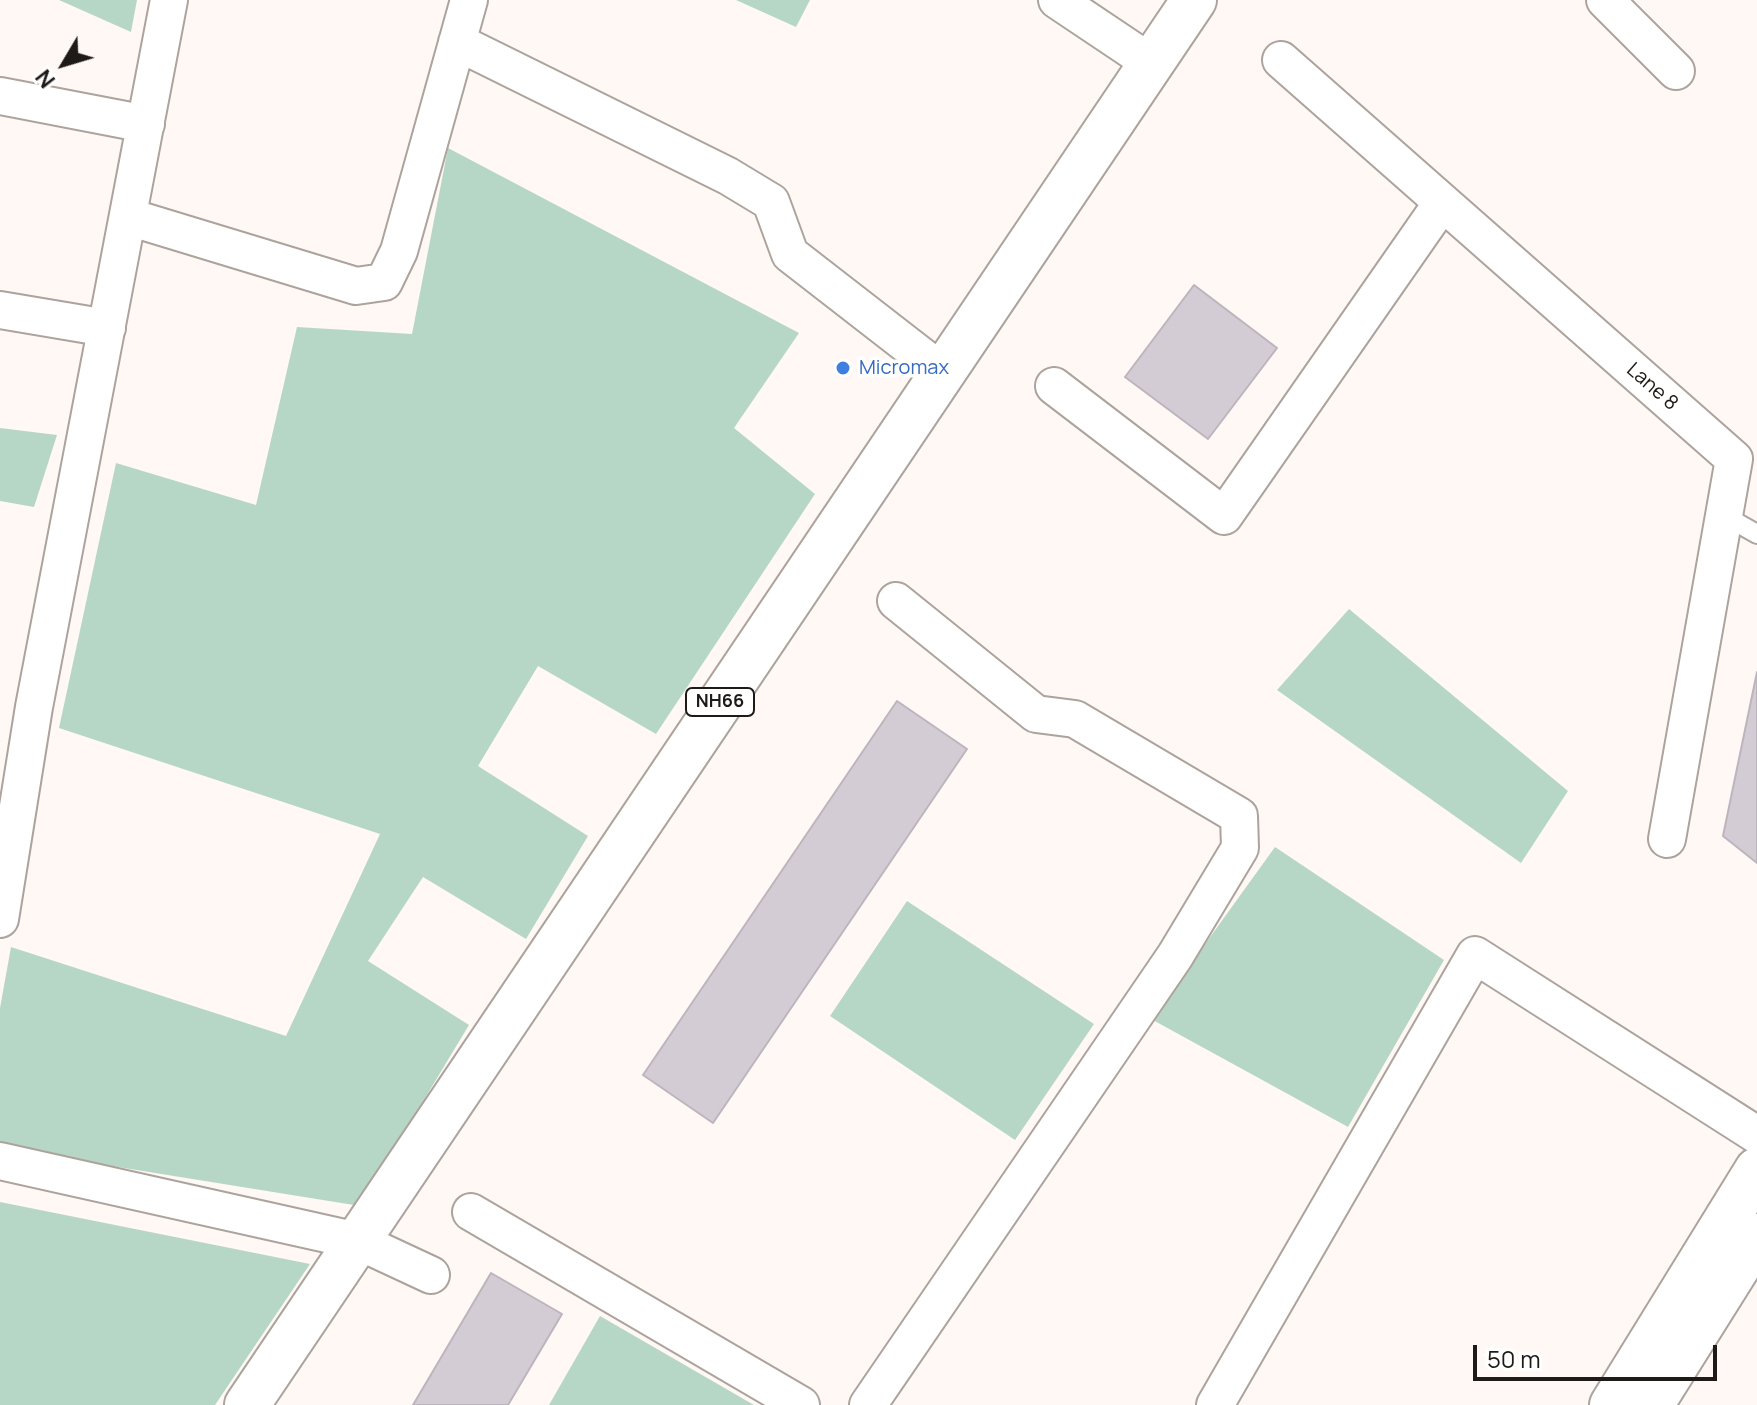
<!DOCTYPE html>
<style>
body{margin:0}
#map{position:relative;width:1757px;height:1405px;overflow:hidden;background:#fff8f5;font-family:Manrope,sans-serif}
canvas{display:block}
.north{position:absolute;left:24px;top:24px;width:80px;height:80px;-webkit-text-stroke:6px #fff;paint-order:stroke;rotate:232deg;font-size:22px;font-weight:700;line-height:32px;text-align:center;color:#1e1a18}
.north::after{content:'';display:block;margin:auto;width:28px;height:36px;background:#1e1a18;clip-path:polygon(50% 0,100% 100%,50% 72%,0 100%)}
.scale{position:absolute;left:1473px;top:1345px;width:244px;height:36px;box-sizing:border-box;border:4px solid #1e1a18;border-top:0;padding-left:10px;font-size:24px;line-height:28px;white-space:nowrap;color:#1e1a18;-webkit-text-stroke:6px #fff;paint-order:stroke}
</style>
<div id="map">
<canvas width="1757" height="1405"></canvas>
<div class="north">N</div>
<div class="scale">50 m</div>
</div>
<script>
const g = document.querySelector('canvas').getContext('2d');
g.lineJoin = 'round';
function paint(path, color) { g.fillStyle = color; g.fill(path, 'evenodd'); }
function strokePath(path, color, width, dash) { g.strokeStyle = color; g.lineWidth = width; g.lineCap = dash ? 'butt' : 'round'; g.setLineDash(dash || []); g.stroke(path); }
function drawText(font, color, halo, rows, align = 'center') {
  g.font = font + ' Manrope,sans-serif'; g.lineWidth = 7; g.setLineDash([]); g.textBaseline = 'middle'; g.strokeStyle = halo; g.fillStyle = color; for (const [text, x, y, turn = 0] of rows) {
    g.save(); g.translate(x, y); g.rotate((+turn || 0) * Math.PI / 180); g.textAlign = isNaN(turn) ? turn : align; if (halo) g.strokeText(text, 0, 0); g.fillText(text, 0, 0); g.restore();
  }
}
paint(new Path2D(`
 M59,0H137L131,32Z
 M736,0H810L796,27Z
 M448,148L799,333L734,428L815,494L656,734L538,666L478,766L588,836L526,939L423,877L368,961L469,1025L360,1206L0,1148V1008L11,947L286,1036L380,834L59,728L116,463L256,505L297,327L412,334Z
 M0,428L57,435L34,507L0,501Z
 M1349,609L1568,791L1521,863L1277,690Z
 M1275,847L1444,960L1348,1127L1151,1019Z
 M907,901L1094,1024L1015,1140L830,1016Z
 M0,1202L310,1264L215,1405H0Z
 M600,1316L754,1405H549Z`), '#b7d7c6');
const building = new Path2D(`
 M1194,285L1277,348L1208,439L1125,377Z
 M1757,672V863L1723,836Z
 M897,701L967,749L713,1123L643,1075Z
 M491,1273L562,1314L508,1405H413Z`);
paint(building, '#d4ccd4');
strokePath(building, '#bdb5bd', 2);
const service = new Path2D(`
 M1725,516L1757,534`);
const minor = new Path2D(`
 M1057,0L1151,63
 M1605,0L1676,71
 M457,42L728,176L771,202L790,254L942,372
 M1281,60L1734,459L1667,839
 M0,96L146,124
 M129,217L356,286L384,282L399,251L469,0
 M0,310L107,328
 M1054,386L1224,516L1442,203
 M0,919L34,707L169,0
 M0,1161L358,1241L431,1275
 M471,1212L801,1405
 M868,1405L1175,956L1240,848L1239,816L1075,719L1036,714L896,601
 M1215,1405L1475,955L1757,1135`);
const primary = new Path2D(`
 M1612,1405L1757,1170`);
const trunk = new Path2D(`
 M247,1405L1194,0
 M1651,1405L1757,1236`);
strokePath(service, '#ada39d', 22);
strokePath(minor, '#ada39d', 40);
strokePath(primary, '#ada39d', 48);
strokePath(trunk, '#ada39d', 48);
strokePath(service, '#fff', 18);
strokePath(minor, '#fff', 36);
strokePath(primary, '#fff', 44);
strokePath(trunk, '#fff', 44);
for (const [x, y, r, color] of [
 [843,368,8,"#3f7fe0"]
]) { const dot = new Path2D(); dot.arc(x, y, r, 0, 2 * Math.PI); g.fillStyle = color; g.fill(dot); strokePath(dot, '#fff', 3); }
for (const [x, y, w] of [
 [720,702,68]
]) { const box = new Path2D(); box.roundRect(x - w / 2, y - 14, w, 28, 6); g.fillStyle = '#fff'; g.fill(box); strokePath(box, '#1e1a18', 2); }
drawText('bold 18px', '#1e1a18', null, [
 ["NH66",720,702]
]);
drawText('20px', '#366cbe', '#fff', [
 ["Micromax",859,368]
], 'left');
drawText('20px', '#1e1a18', '#fff', [
 ["Lane 8",1652,387,41]
]);
</script>
